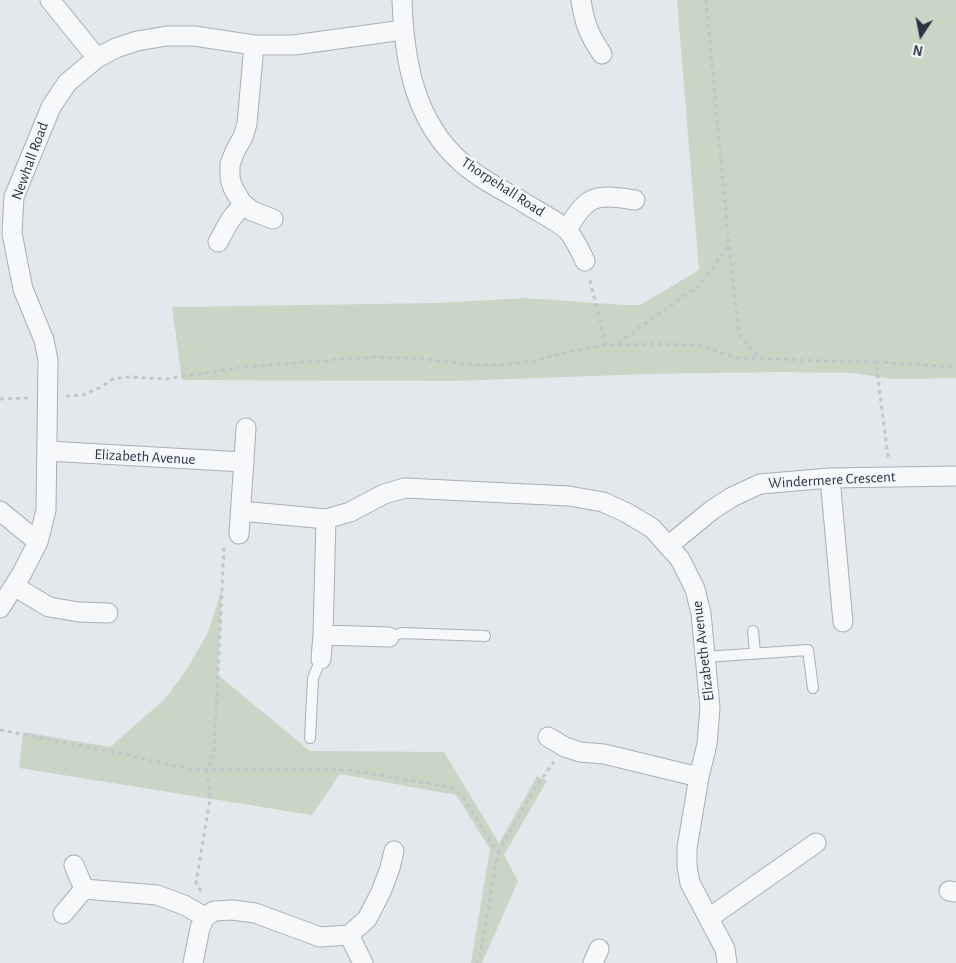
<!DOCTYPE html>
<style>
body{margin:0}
#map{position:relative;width:956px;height:963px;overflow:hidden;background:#e4e7ec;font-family:"Alegreya Sans",sans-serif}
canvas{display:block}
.north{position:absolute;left:896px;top:10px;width:50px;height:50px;-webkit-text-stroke:4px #f4f6f9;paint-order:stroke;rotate:191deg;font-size:14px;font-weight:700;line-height:20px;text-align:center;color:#2b3445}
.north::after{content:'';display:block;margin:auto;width:18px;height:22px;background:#2b3445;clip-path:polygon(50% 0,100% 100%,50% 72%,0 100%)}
</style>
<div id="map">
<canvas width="956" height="963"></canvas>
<div class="north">N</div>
</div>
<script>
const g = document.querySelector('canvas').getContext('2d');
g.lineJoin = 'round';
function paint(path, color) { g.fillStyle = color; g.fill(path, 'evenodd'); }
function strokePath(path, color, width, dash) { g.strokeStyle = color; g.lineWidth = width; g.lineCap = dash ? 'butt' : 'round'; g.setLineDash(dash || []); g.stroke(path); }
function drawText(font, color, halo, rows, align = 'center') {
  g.font = font + ' "Alegreya Sans",sans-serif'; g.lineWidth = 5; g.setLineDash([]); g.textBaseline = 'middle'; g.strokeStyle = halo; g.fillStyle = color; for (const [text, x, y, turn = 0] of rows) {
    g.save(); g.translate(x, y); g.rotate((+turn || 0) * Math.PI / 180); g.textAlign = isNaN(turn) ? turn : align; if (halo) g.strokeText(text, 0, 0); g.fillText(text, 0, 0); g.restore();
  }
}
paint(new Path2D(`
 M677,0H956V378L892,379L852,373L782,372L649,374L453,381L182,380L172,307L439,303L525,298L623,305H640L699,270Z
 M222,589L218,675L310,751L444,752L499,843L537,776L547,781L504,855L518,881L482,963H471L490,849L456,795L340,774L312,815L19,768L23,732L110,747L165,699L187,669L208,632Z`), '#c9d6c5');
const lane = new Path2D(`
 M753,631L755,653
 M389,637L402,633L485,636
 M705,657L808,650L813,688
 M310,738L313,678L321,659`);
const street = new Path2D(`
 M50,0L97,58
 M402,0C404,60 414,121 462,163C479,178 500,189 520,200C531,208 560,222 568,231C575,240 580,250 585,261
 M581,0C584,22 589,35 602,54
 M254,45L247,124L243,137L235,151L230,164V178L233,188L242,203L252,211L273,219
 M567,229C573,220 580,207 590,201C602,194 621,198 635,200
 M218,242C226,228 232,213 245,205
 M47,451L244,462
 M830,478L843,622
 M0,511L38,542
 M241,511L326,519L350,512L384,494L405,488L569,496L603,502L627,513L652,528L680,559L695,589L701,613L710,708L707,744L699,777L687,848V866L690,883L725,949L727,963
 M239,534L246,428
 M668,546L712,510L732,497L760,484L830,478L956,476
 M14,586L49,607L79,612L108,613
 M0,608L21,575L38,542L46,510L48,360L44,340L23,289L18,264L12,233L14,197L51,107L67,83L97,58L116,48L137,41L167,36H194L254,45H294L403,30
 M323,635L389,637
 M321,659L323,635L326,519
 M548,737L565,747L580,752L604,754L699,777
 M84,889L157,895L184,905L205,917
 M949,891L956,892
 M63,914L84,889L74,865
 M709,918L816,843
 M349,935L363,963
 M193,963L200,928L205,917L214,911L233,910L255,913L320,937L349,935L367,919L381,892L390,868L394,851
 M593,963L599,949`);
strokePath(lane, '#a9aeb7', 12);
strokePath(street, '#a9aeb7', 21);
strokePath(new Path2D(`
 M706,0L729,246L739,334L752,351L762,359L876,362L888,457
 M590,280L606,345
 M618,343L700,285L728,246
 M876,362L956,367
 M66,396L83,395L101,387L113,379L128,377L166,379L245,367L370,357L415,358L474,365H503L534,361L567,352L606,345L652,344L700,345L738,358L762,359
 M0,399L29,398
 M0,730L113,752L194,770H349L450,787L462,795L498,853L480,956L477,963
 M498,853L535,788L554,762
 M201,891L196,883L210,799L207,770L214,754L224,547`), '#c2c5cb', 3, [4, 4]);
strokePath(lane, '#f7f8fa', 10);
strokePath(street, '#f7f8fa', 19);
drawText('15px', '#2b3445', '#f4f6f9', [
 ["Newhall Road",30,161,-70],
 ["Thorpehall Road",503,187,33],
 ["Elizabeth Avenue",145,457,3],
 ["Windermere Crescent",832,480,-3],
 ["Elizabeth Avenue",703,651,-97]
]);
</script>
